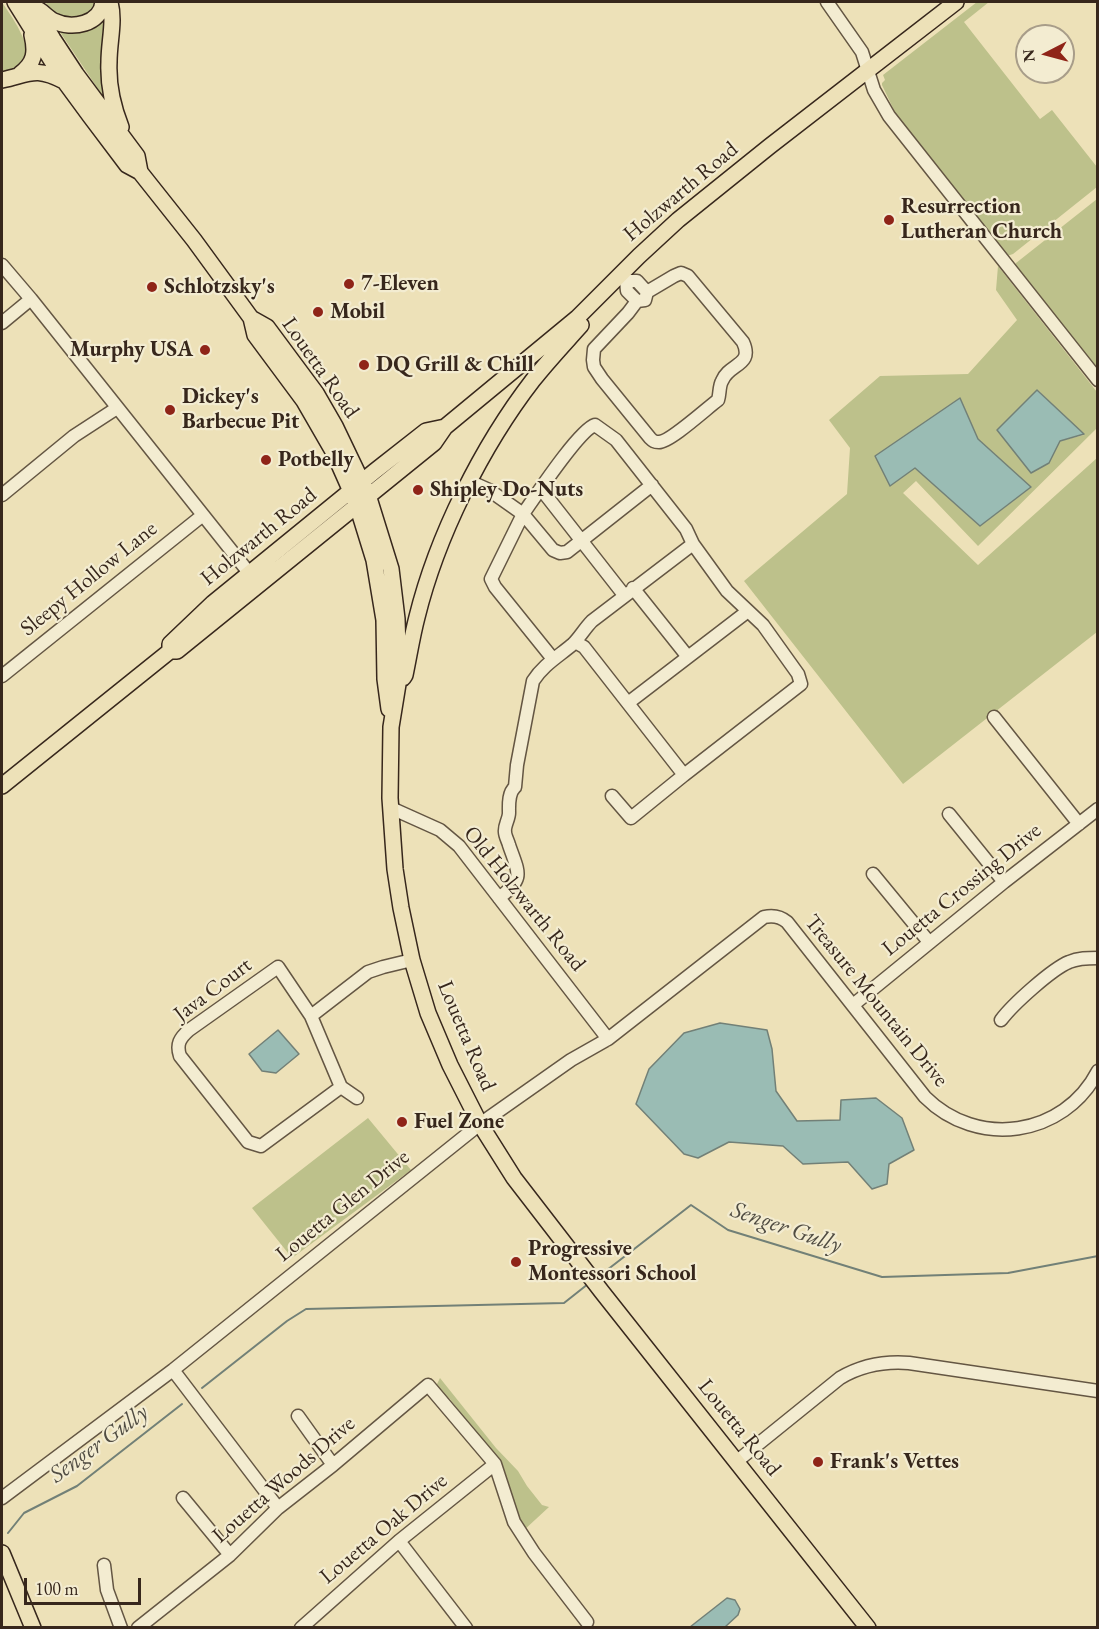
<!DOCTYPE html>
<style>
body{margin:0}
#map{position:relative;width:1099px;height:1629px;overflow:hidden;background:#ede1b8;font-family:"EB Garamond",serif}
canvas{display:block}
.frame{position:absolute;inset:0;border:3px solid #37271c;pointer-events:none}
.north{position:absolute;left:1015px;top:24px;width:60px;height:60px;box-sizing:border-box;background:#f3ecd1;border:2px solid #a89d89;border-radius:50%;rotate:264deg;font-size:16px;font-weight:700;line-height:24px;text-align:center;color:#37271c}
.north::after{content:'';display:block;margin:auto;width:21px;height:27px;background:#8f2418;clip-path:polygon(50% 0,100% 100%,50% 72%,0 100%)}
.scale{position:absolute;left:24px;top:1578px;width:117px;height:27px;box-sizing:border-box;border:3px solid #37271c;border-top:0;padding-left:8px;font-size:18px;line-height:21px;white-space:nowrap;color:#37271c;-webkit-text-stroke:4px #f3ecd1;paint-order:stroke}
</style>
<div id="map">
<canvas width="1099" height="1629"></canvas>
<div class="frame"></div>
<div class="north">N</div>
<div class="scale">100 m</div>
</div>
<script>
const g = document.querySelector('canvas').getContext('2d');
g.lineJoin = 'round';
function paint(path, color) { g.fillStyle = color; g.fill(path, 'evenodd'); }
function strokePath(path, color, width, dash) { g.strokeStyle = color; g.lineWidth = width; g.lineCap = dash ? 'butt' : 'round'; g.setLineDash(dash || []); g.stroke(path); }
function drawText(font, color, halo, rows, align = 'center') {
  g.font = font + ' "EB Garamond",serif'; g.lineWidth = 4.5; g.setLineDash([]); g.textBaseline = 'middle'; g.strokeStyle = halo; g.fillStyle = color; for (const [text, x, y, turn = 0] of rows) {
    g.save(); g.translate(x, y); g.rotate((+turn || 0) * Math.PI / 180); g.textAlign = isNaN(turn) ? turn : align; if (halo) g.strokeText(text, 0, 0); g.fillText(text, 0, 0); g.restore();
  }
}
paint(new Path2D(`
 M2,2C10,15 35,47 23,61C18,67 8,70 2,72Z
 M45,2H96L91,14L74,21L55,14Z
 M977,2H989L964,22L1040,119L1052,110L1097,167V187L1013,254L1007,256L901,125L882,85V83L885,80L883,75Z
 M106,4L108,104L58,29Z
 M1097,199V374L1014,266L1016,263Z
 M998,266L1097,392V428L978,546L916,481L903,493L978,565L1097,458V632L903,784L744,581L847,494L850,448L829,420L880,376L968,374L1017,320L996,290ZM1038,390L1084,435L1060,441ZM960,398L978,439L1031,487L980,526L915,468Z
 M368,1118L411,1170L292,1258L252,1208Z
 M440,1378L496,1448L518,1471L527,1486L542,1505L549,1507L523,1531L495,1458L450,1399L435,1388Z`), '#bdc18b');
const water = new Path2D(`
 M1037,390L1084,434L1060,441L1049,463L1031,473L997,430Z
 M960,398L978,439L1031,487L980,526L915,468L890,486L875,456Z
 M720,1023L767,1030L772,1049L776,1091L797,1121L840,1120L841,1100L876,1098L902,1118L914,1150L889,1164L887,1184L872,1189L848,1162L803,1164L783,1146L729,1142L698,1158L684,1154L636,1104L649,1069L684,1033Z
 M278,1030L299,1054L276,1073L262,1071L249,1054Z
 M727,1598L735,1600L740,1609L738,1615L725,1627H690Z`);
paint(water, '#9abcb4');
strokePath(water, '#728077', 1.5);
strokePath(new Path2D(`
 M598,1277L691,1205L728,1230L882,1277L1008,1273L1098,1256
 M202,1388L287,1321L306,1309L564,1303L588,1284
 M8,1533L24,1513L77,1486L182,1404`), '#728077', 2);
const minor = new Path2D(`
 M827,2L862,52L874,90L889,116L1098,380
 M2,265L31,299L254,579
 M621,275L626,281L627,291L637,301L645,300L647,292L637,281H626
 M637,301L628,313L594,349L593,360L594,367L602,379L650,438C653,441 654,442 659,442C670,442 707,408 718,400C720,394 719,386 722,381C729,363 754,366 743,342L688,276L681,273L674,276L647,292
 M2,323L31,299
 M469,481L489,490L523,514C535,497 579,430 595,425L616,440L686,529L693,544L592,621C585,628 580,637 573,644C559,656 543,665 533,681L517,765L515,787C508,793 509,805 509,813C509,819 504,826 505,832C505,836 508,841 509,845C519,874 525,878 499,898
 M541,489L624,595
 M2,495L74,436L117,408
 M633,588L688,657
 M575,642L584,647L684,775L801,684L798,674L763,625L727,591L693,544
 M553,659L495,587L491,579L523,514L553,550L560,553L567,552L652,485
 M2,676L203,515
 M628,703L748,611
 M994,717L1079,824
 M612,796L631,818L684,775
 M391,808L440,830L459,846L608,1039
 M949,814L1004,882
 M873,874L929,942
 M853,1005L1004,882L1098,809
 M311,1016L368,972L383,967L412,960
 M1001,1020C1013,1004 1052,969 1069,962C1078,958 1088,958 1098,958
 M341,1087L261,1146L248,1142L180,1056C176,1044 180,1038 189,1030L278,967L311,1016L341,1087L357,1098
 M173,1370L278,1508
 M298,1416L333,1465
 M736,1462L840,1378C862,1365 884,1361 909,1363L1098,1391
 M2,1498L173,1370L480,1124L571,1060L608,1039L764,917C773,915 780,916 787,922L925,1097C977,1149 1064,1137 1098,1071
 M183,1498L230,1555
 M399,1541L466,1628
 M104,1565L107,1590L121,1628
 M138,1628L230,1555L278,1508L333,1465L428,1385L495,1464L514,1522L534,1553L587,1622
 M301,1628L399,1541L495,1464`);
const major = new Path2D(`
 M15,2L65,82L90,116L127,165L140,172L194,240L251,318L255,335L304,401L334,453L357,505L374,560L384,620L385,679L389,709
 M31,2L53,39L76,74L137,156L140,172
 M110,2C115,22 109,41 109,62C108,83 113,107 121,127
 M39,10C44,13 49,19 54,21C72,30 101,24 103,2
 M20,74C35,63 36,52 32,35
 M2,80C30,74 35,66 64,81
 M251,318L267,327L316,393L335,426L368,495L391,569L397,619L398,649V684L391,727L390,798L395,869L401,908L412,960L428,1013L450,1065L480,1124L514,1178L602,1292L868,1628
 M170,648V644L213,603L375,471L426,431L445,427
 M403,678L405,675C409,656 412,636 417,617C437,536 482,446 533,380C548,361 565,343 581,325
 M2,786L170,651H177L434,443L445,427L577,318L639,256L678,220L770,146L956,2
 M2,1553L33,1628`);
strokePath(minor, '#645643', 15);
strokePath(major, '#37271c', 18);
strokePath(minor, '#f3ecd1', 12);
strokePath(major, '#ede1b8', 15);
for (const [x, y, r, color] of [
 [889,220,6,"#8f2418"],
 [349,284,6,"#8f2418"],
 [152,287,6,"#8f2418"],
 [318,312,6,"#8f2418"],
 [205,350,6,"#8f2418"],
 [364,365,6,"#8f2418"],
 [170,410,6,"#8f2418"],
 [266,460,6,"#8f2418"],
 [418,490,6,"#8f2418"],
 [402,1122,6,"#8f2418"],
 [516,1262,6,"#8f2418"],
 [818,1462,6,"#8f2418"]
]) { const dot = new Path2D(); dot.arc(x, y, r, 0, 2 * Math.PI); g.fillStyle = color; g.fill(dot); strokePath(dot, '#f3ecd1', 2); }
drawText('22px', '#37271c', '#f3ecd1', [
 ["Holzwarth Road",681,192,-40],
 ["Louetta Road",320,368,55],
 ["Holzwarth Road",259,537,-39],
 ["Sleepy Hollow Lane",89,579,-39],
 ["Louetta Crossing Drive",962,890,-39],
 ["Old Holzwarth Road",524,899,51],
 ["Java Court",213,990,-37],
 ["Treasure Mountain Drive",876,1001,51],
 ["Louetta Road",466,1036,67],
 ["Louetta Glen Drive",343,1206,-39],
 ["Louetta Road",739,1428,51],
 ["Louetta Woods Drive",284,1480,-41],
 ["Louetta Oak Drive",384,1529,-40]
]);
drawText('bold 22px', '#37271c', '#f3ecd1', [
 ["Resurrection",901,207],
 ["Lutheran Church",901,232],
 ["7-Eleven",361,284],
 ["Schlotzsky's",164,287],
 ["Mobil",330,312],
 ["Murphy USA",193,350,"right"],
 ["DQ Grill & Chill",376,365],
 ["Dickey's",182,397],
 ["Barbecue Pit",182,422],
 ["Potbelly",278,460],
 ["Shipley Do-Nuts",430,490],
 ["Fuel Zone",414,1122],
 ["Progressive",528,1249],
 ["Montessori School",528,1274],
 ["Frank's Vettes",830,1462]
], 'left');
drawText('italic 24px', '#504c42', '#f3ecd1', [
 ["Senger Gully",786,1228,19],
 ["Senger Gully",99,1444,-36]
]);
</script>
